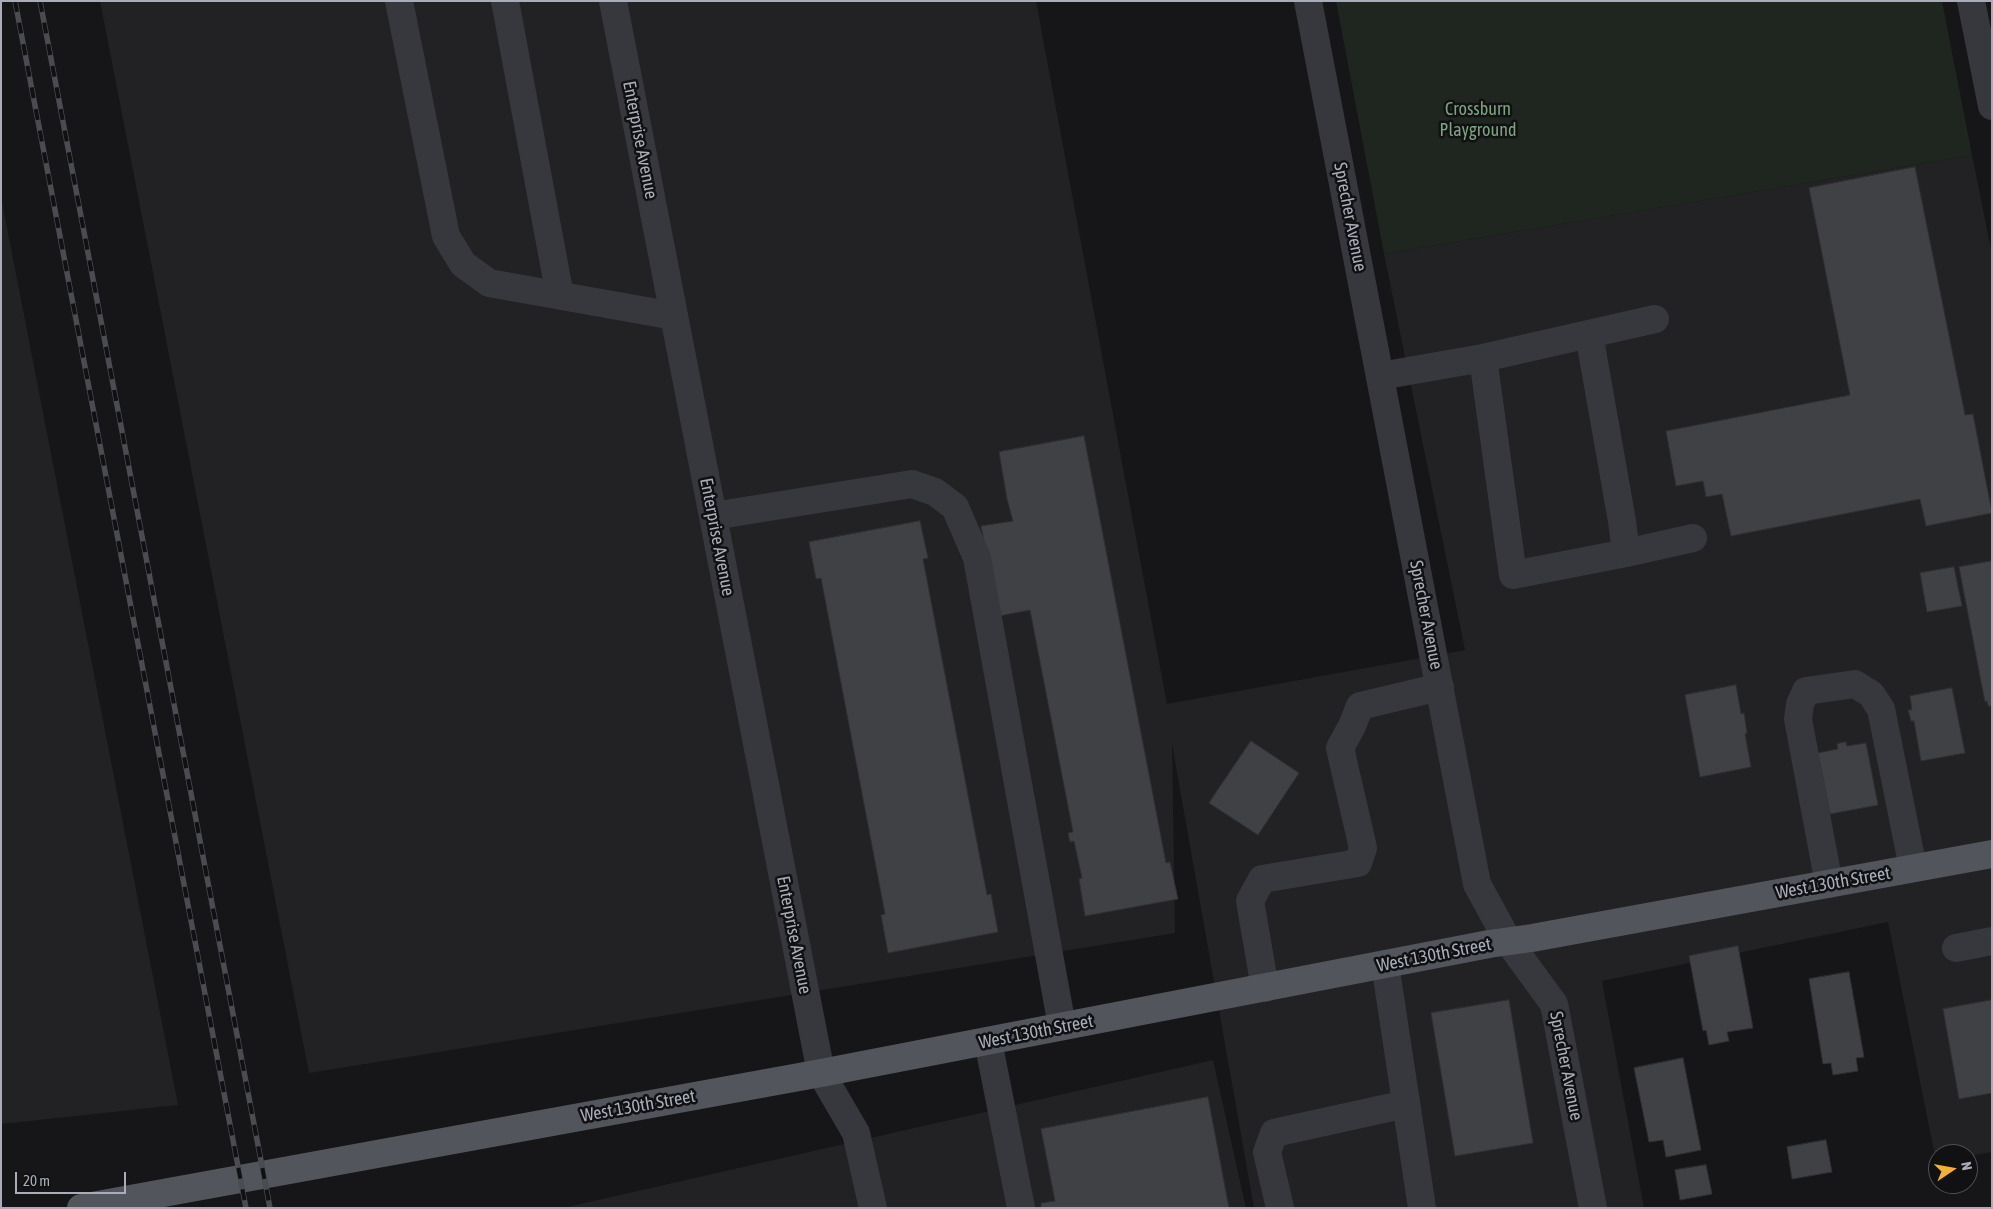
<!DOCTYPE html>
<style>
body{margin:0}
#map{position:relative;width:1993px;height:1209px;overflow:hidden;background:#161618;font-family:"Asap Condensed",sans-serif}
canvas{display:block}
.frame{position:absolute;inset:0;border:2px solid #a8adb8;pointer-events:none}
.north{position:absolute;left:1928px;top:1144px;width:50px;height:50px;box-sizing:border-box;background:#111113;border:1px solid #4d4f55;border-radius:50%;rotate:78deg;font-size:14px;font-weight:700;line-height:20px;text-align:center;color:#a8adb8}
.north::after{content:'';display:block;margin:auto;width:18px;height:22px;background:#f2b134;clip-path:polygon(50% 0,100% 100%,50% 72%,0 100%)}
.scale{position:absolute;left:15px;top:1172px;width:111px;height:22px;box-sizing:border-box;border:2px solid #a8adb8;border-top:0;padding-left:6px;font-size:15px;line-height:18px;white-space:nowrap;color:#a8adb8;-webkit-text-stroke:4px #111113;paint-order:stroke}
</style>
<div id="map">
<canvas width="1993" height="1209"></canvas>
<div class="frame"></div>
<div class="north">N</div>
<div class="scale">20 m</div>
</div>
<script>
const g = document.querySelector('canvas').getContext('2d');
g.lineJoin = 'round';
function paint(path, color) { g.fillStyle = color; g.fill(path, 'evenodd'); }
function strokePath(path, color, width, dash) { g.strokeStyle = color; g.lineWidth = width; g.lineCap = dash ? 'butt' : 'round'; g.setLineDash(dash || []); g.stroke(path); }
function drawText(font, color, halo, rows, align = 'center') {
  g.font = font + ' "Asap Condensed",sans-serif'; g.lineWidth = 5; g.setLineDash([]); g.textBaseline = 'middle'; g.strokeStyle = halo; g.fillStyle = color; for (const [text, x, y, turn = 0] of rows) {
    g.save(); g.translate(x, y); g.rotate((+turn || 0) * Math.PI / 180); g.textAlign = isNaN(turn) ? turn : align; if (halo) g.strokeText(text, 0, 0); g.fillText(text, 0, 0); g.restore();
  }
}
paint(new Path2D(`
 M100,1H1036L1167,704L1465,650L1384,254L1972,155L1992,254V1152L1968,1156V1154H1938V1161H1936L1888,922L1602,981L1644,1208H1254L1172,744L1175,933L309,1073Z
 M1,197L178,1105L1,1124Z
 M1213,1060L1246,1208H563Z`), '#222225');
paint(new Path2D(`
 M1336,1H1942L1972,155L1384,254Z`), '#1e261f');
const building = new Path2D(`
 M1915,167L1965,415L1973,414L1992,513L1926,526L1920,499L1731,536L1722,494L1706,497L1703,481L1676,486L1666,431L1850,395L1809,188Z
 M1084,436L1166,863L1170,862L1178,899L1085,916L1079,879L1082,878L1074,841L1070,842L1068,833L1073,832L1030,610L999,616L981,526L1013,521L1007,499L999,452Z
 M920,521L928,558L923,559L987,895L991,894L998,932L888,953L881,915L885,914L821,578L816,579L809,542Z
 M1992,561V706H1988L1987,701L1985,702L1959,567Z
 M1954,567L1962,606L1927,612L1920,573Z
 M1736,685L1741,714L1744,713L1747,733L1745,734L1751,767L1700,777L1685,695Z
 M1952,688L1965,753L1921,761L1914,721H1911L1908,710H1912L1910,696Z
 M1251,741L1299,773L1258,835L1209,803Z
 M1846,742L1847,746L1866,743L1878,805L1830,814L1818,753L1838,749L1837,744Z
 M1738,946L1753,1028L1727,1032L1729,1041L1709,1045L1706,1030L1703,1031L1689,956Z
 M1849,972L1864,1057L1856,1058L1858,1071L1833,1075L1831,1063L1823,1064L1809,979Z
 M1509,1000L1533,1143L1455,1156L1431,1013Z
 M1992,1000V1093L1959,1099L1943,1009Z
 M1683,1058L1701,1150L1666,1157L1663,1140L1649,1142L1634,1068Z
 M1208,1097L1229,1208H1041V1203L1055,1201L1041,1129Z
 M1826,1140L1832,1172L1792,1179L1787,1147Z
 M1706,1165L1712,1194L1680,1200L1675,1170Z`);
paint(building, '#404145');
strokePath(building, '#303034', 1);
strokePath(new Path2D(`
 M399,1L446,236L463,264L489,283L674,316
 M505,1L560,296
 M613,1L821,1073L856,1133L873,1208
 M1308,1L1477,884L1508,941L1554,1004L1593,1208
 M1971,1L1992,106
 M1483,358L1513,575L1626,553L1622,521L1589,334
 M1380,376L1483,358L1655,319
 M713,516L912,484L935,492L955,507L977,558L1062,1026
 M1626,553L1693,538
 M1829,884L1798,719L1800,704L1806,691L1855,684L1871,694L1881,709L1913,868
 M1956,948L1992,941
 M1385,964L1422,1208
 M1265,988L1250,901L1262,879L1358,863L1363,848L1340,748L1352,726L1360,706L1440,687
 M988,1041L1021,1208
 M1280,1208L1267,1152L1274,1133L1406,1104`), '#37383d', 28);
strokePath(new Path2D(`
 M81,1208L821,1073L1489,944L1532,938L1992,854`), '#53555c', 28);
const rail = new Path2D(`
 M15,1L246,1208
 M40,1L270,1208`);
strokePath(rail, '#4a4c52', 5.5);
strokePath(rail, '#111113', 4, [11]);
drawText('18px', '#7fa381', '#111113', [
 ["Crossburn",1478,109],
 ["Playground",1478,130]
]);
drawText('18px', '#a8adb8', '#111113', [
 ["Enterprise Avenue",640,140,79],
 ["Sprecher Avenue",1350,217,79],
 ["Enterprise Avenue",717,537,79],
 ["Sprecher Avenue",1426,615,79],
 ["West 130th Street",1833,883,-10],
 ["Enterprise Avenue",794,935,79],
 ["West 130th Street",1434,955,-11],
 ["West 130th Street",1036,1032,-11],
 ["Sprecher Avenue",1566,1066,79],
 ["West 130th Street",638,1106,-10]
]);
</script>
